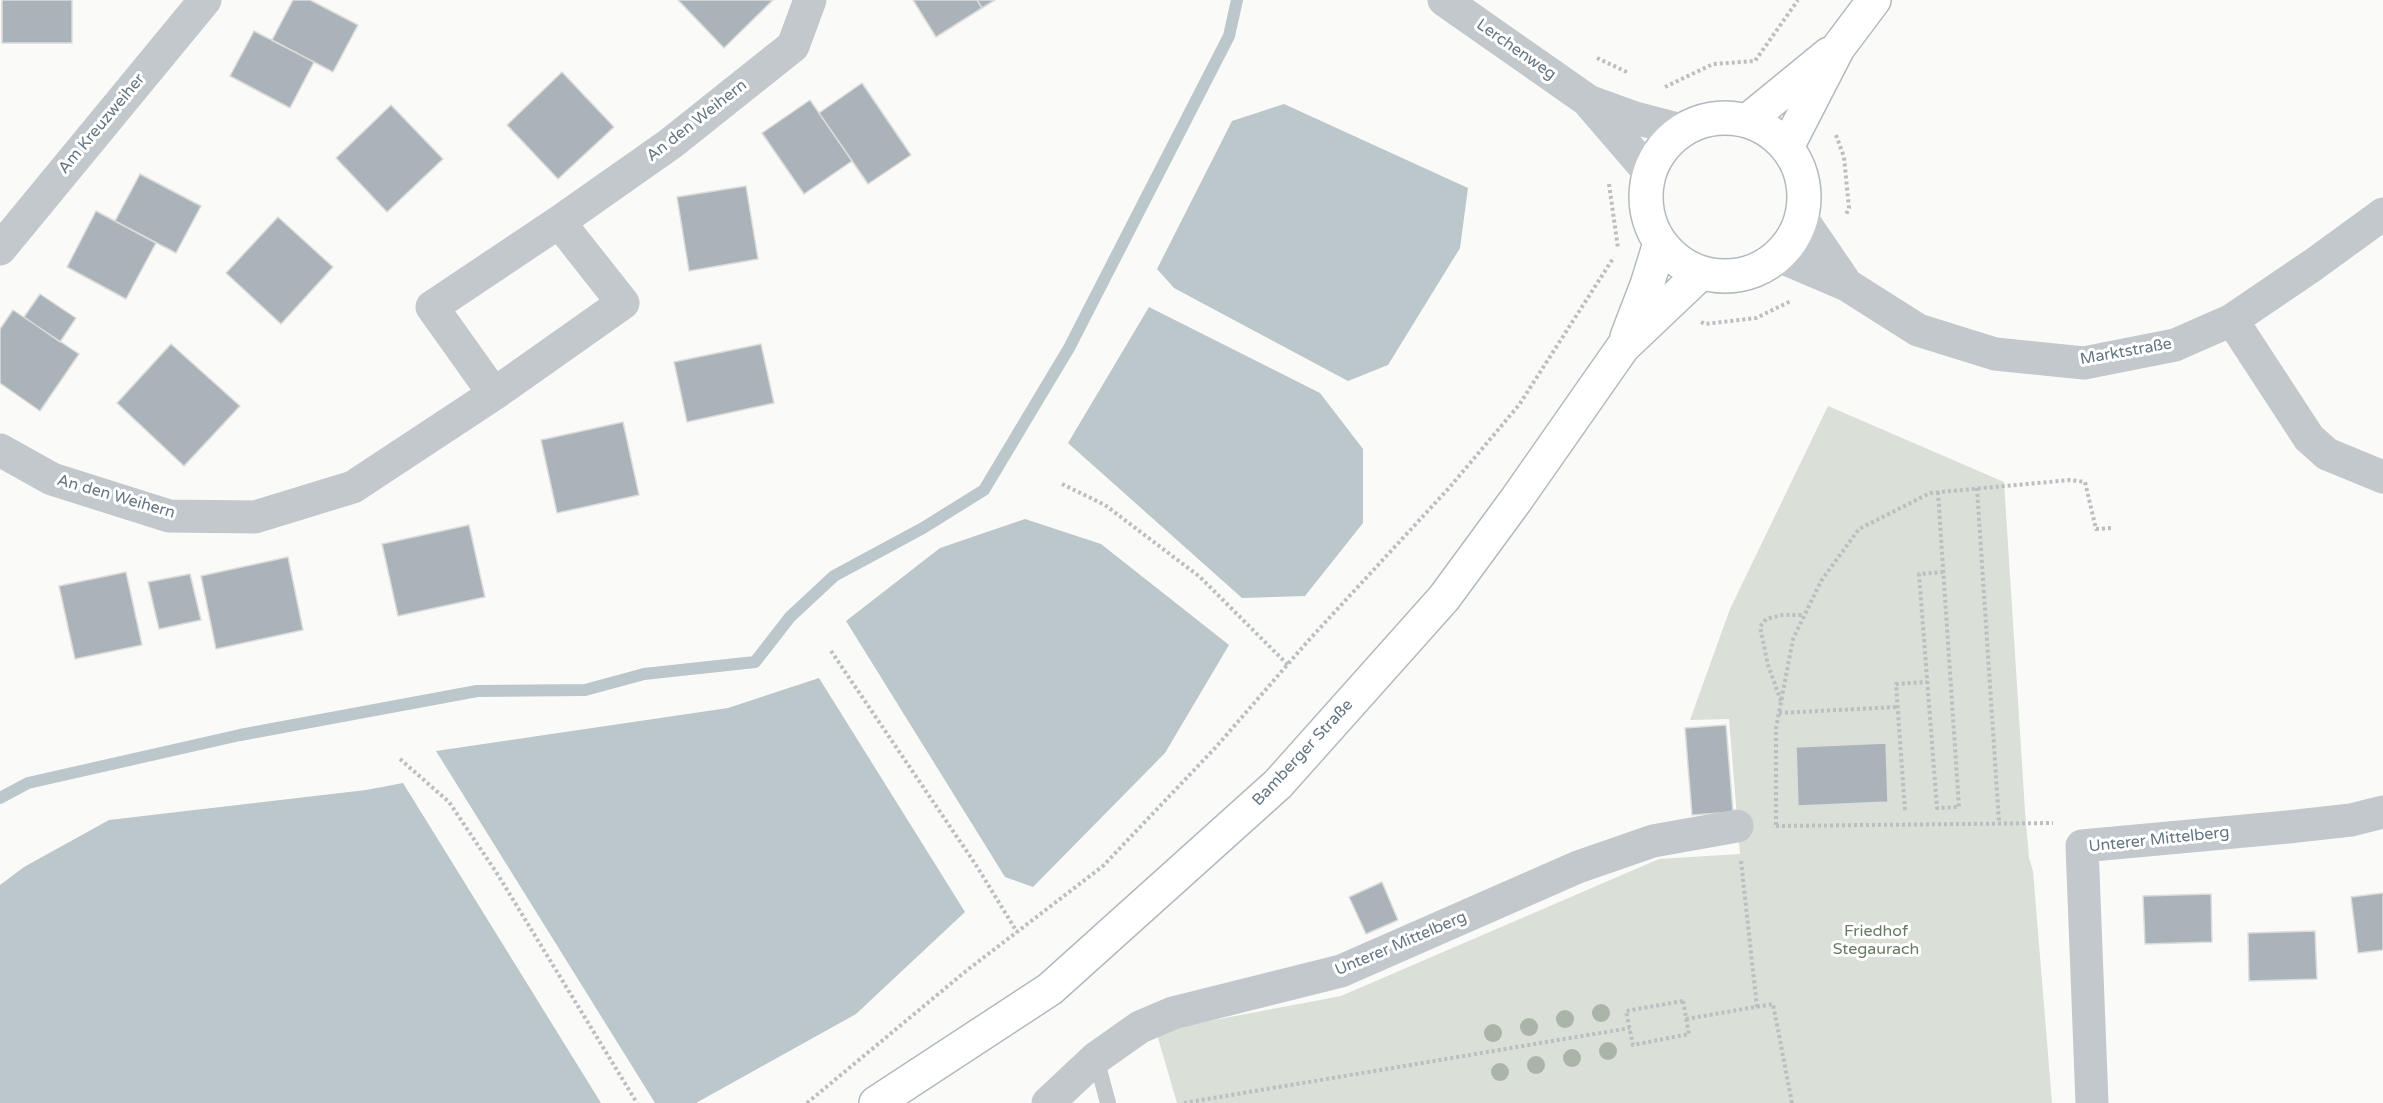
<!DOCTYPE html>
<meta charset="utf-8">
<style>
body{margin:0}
canvas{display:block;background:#fafaf8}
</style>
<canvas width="2383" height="1103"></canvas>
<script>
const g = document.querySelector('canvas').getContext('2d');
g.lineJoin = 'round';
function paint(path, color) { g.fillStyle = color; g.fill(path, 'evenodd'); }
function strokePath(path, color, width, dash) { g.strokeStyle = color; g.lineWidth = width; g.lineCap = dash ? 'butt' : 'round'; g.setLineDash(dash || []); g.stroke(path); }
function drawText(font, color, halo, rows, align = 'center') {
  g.font = font + ' "Varela Round",sans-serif'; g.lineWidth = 6; g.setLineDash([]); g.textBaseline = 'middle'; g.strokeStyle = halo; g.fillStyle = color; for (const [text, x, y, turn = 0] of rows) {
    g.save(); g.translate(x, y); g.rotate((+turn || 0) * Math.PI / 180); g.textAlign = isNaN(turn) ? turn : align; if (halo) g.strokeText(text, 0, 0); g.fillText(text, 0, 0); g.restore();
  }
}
paint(new Path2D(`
 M1828,406L2004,482L2025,811L2029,858L2033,871L2052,1103H1177L1156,1031L1341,996L1659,859L1740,854L1729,719L1690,720L1730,609Z`), '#dadfd7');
paint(new Path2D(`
 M1284,104L1468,188L1460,248L1388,365L1348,381L1174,288L1157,269L1232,121Z
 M1149,307L1320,393L1363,449V523L1305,596L1242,598L1068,443Z
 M1025,519L1101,544L1229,645L1165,753L1033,887L1005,877L846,621L940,548Z
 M819,678L965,912L856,1014L696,1103H655L436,751L728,708Z
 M403,783L601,1103H0V885L24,867L109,820L366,790Z`), '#bbc7cb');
strokePath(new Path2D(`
 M0,798L28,783L240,735L477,691L585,690L644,674L755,662L790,617L834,576L923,528L984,490L1069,348L1229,36L1237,0`), '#bbc7cb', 12);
const building = new Path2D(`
 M2,0H72V43H2Z
 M293,0H310L358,25L333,72L272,40Z
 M678,0H773L724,48Z
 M913,0H977L982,8L936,37Z
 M977,0H995L982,8Z
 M254,31L314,62L290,108L230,76Z
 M562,72L614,127L558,179L507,125Z
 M862,83L911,155L868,184L819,113Z
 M810,100L852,161L804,194L762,133Z
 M391,105L443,159L387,212L336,158Z
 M140,174L201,206L176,253L115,221Z
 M746,186L758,259L689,271L677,197Z
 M96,211L156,243L126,299L67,267Z
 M278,217L333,267L281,324L226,273Z
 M40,294L76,318L60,342L24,317Z
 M13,310L79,354L40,411L0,383V329Z
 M171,344L240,406L184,466L117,403Z
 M761,344L774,403L687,422L674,362Z
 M623,422L639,495L557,513L541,440Z
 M469,525L485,597L398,616L382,544Z
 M288,557L303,630L216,649L201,576Z
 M126,572L142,645L75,659L59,586Z
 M190,574L201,620L159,629L148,582Z
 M1726,725L1733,812L1692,815L1685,728Z
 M1886,743L1888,802L1798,806L1796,747Z
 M1382,882L1398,920L1366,934L1349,897Z
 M2383,893V950L2358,953L2351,897Z
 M2211,894L2212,942L2145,944L2143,896Z
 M2315,931L2317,979L2249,981L2248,933Z`);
paint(building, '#aab3b9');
strokePath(building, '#dcdcda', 1.5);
const secondary = new Path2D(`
 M1646 197a79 79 0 1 1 158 0a79 79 0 1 1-158 0Z
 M1747,121L1829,54
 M1787,147L1838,48L1874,0
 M1627,337L1647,285L1660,243
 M876,1103L1050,989L1278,784L1444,598L1516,500L1623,347L1701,273`);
strokePath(secondary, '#b3babf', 36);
strokePath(new Path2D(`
 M1597,58L1629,73
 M1665,87L1713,64L1755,61L1798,0
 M1836,135L1844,157L1849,208L1846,215
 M1609,184L1618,248
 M1701,322L1705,324L1756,318L1791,301
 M1062,484L1105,505L1200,577L1288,665
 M1977,488L1999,822
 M1938,492L1959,807L1937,808L1919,574L1943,572
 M831,651L976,865L1017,932
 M1781,701L1768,665L1760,627L1766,619L1782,615H1804
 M1779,713L1897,707
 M400,759L449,802L498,875L637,1103
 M1905,810L1896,684L1927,682
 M1776,825V728L1793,639L1821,581L1859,529L1930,493L2070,480L2085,482L2096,529L2113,528
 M1776,826L2053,823
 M1741,861L1757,1007
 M1683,1001L1689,1034L1633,1045L1626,1011Z
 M1686,1019L1773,1004L1792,1103
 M807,1103L966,971L1103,866L1216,747L1308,641L1449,488L1519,405L1614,257
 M1184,1103L1630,1028`), '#bbbfc2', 4, [3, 3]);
strokePath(new Path2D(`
 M1096,1058L1108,1103`), '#c3c8cc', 16);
strokePath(new Path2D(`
 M1444,0L1587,100L1649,172
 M1588,101L1635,118L1681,130
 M1802,219L1847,285
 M0,249L205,0
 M1779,256L1847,285L1918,330L1995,354L2084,363L2175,345L2232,320L2313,265L2383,214
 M2232,320L2309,438L2327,454L2383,477
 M494,394L432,307L559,222
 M0,450L52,479L169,516L255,517L353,487L494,394L623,303L559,222L670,144L793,46L810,0
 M1048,1103L1096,1058L1140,1027L1173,1013L1341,971L1578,867L1653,841L1737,826
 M2092,1103L2082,846L2288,827L2351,820L2383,812`), '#c3c8cc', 33);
strokePath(secondary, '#fff', 33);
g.fillStyle = '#aab4a7';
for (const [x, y] of [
 [1601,1013],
 [1565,1019],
 [1529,1027],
 [1493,1033],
 [1608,1051],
 [1572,1058],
 [1536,1065],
 [1500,1072]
]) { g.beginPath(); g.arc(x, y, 9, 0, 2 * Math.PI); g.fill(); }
drawText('16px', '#657683', '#fff', [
 ["Lerchenweg",1516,50,35],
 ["An den Weihern",697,121,-38],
 ["Am Kreuzweiher",102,124,-50],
 ["Marktstraße",2126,352,-10],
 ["An den Weihern",116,497,16],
 ["Bamberger Straße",1303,753,-47],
 ["Unterer Mittelberg",2159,840,-6],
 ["Unterer Mittelberg",1401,944,-23]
]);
drawText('16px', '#687a64', '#fff', [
 ["Friedhof",1876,932],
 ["Stegaurach",1876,950]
]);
</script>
